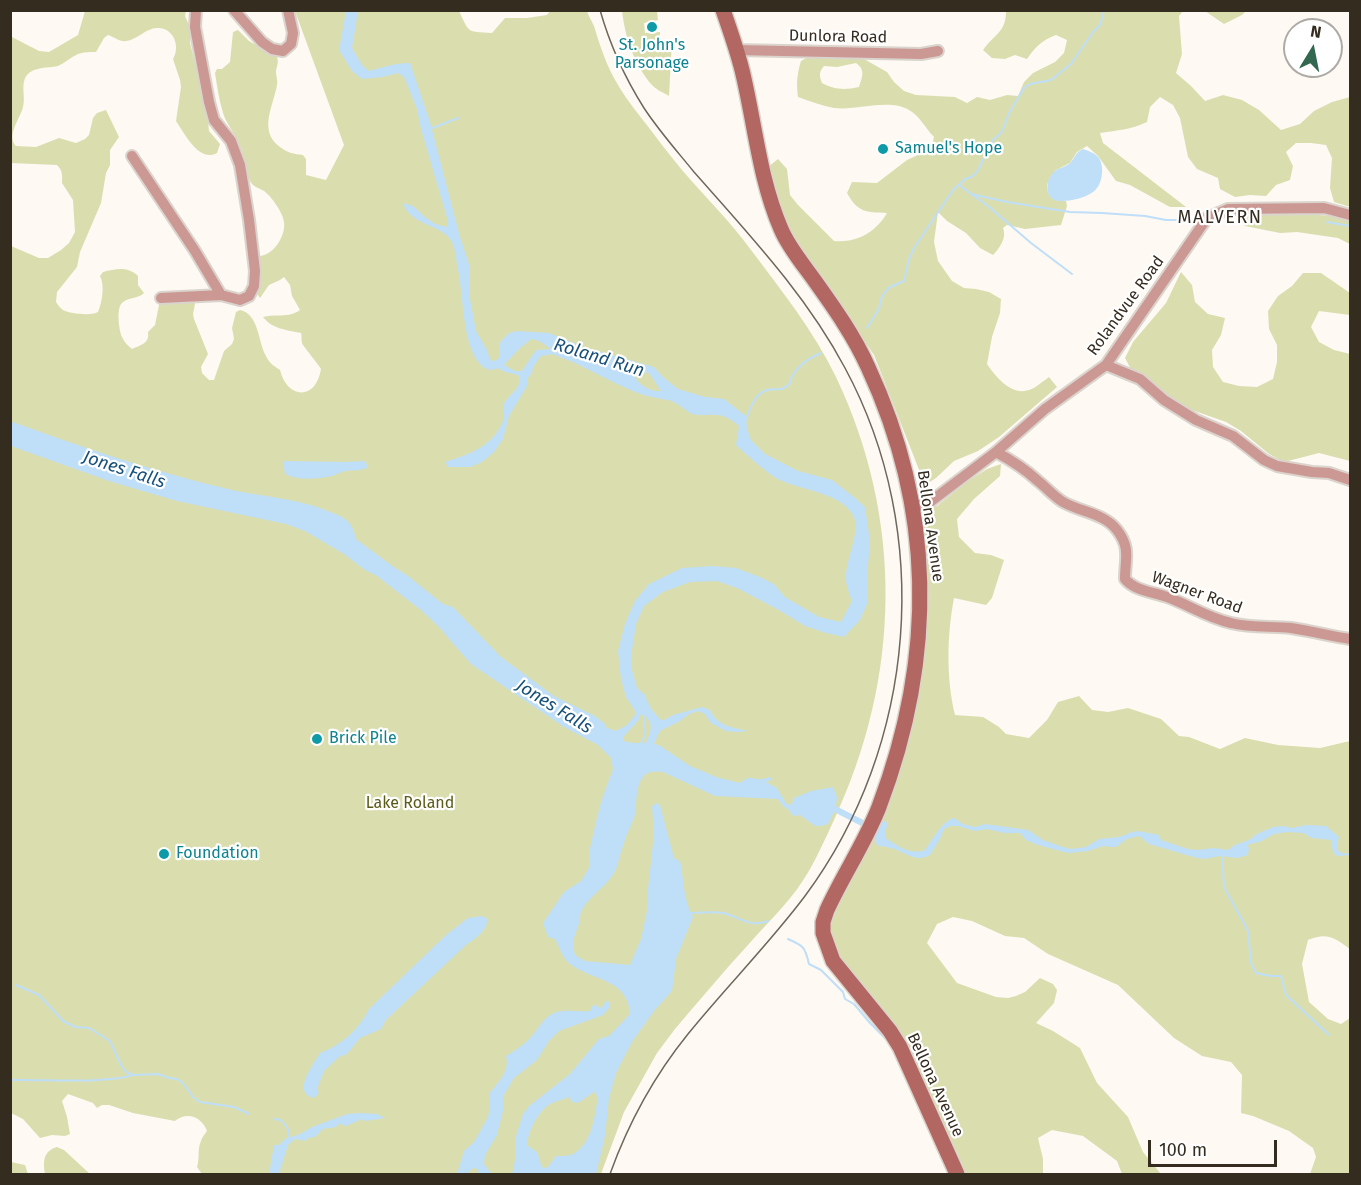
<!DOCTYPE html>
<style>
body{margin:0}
#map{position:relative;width:1361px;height:1185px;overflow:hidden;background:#fef9f3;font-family:"Fira Sans",sans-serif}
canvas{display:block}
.frame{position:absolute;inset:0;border:12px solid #352c20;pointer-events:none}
.north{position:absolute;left:1283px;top:18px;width:60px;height:60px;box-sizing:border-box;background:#fff;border:2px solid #aeaba6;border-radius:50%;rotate:10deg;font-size:16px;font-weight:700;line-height:24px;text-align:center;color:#352c20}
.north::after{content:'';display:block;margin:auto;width:21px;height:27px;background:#31684f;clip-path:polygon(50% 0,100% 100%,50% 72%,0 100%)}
.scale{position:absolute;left:1148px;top:1140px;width:129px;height:27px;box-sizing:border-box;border:3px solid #352c20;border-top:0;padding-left:8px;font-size:18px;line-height:21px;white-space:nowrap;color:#352c20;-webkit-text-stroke:4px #fff;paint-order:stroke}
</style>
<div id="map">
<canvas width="1361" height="1185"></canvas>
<div class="frame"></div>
<div class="north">N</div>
<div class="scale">100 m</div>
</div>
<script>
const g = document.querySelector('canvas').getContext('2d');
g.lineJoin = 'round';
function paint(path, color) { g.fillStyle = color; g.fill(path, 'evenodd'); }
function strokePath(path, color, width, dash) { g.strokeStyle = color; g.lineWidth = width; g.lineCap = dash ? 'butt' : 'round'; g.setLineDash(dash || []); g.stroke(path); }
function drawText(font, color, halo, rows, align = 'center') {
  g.font = font + ' "Fira Sans",sans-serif'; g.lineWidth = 4.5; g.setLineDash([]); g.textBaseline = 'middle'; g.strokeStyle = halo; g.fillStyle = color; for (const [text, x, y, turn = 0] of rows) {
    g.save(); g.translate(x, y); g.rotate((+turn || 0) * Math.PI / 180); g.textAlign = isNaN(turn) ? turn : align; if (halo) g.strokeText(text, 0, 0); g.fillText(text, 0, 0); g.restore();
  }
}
paint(new Path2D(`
 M587,10C589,18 591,19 594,26C600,46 607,67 618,85C628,102 641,117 653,133C662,145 672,158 682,170C705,197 730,221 751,250C781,290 814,331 836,377C904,520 901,677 834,820C824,841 815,863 802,882C787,905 766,924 748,945C723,972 699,1001 675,1029L657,1053L624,1112L601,1174H202L197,1167C200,1158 197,1150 201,1141C202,1137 205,1134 207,1131C202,1117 187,1111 175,1121L133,1113L109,1105H102L97,1108L93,1103L68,1094L62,1101L67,1117L70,1134L65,1136L52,1135L40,1138L23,1119L11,1113V246L39,258H48L61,250L69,243L75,232L73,200L62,183C62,175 63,171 57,165L11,163L10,36L39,51L49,52L78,35L85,11H186L185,16L190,27V43L207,110L209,131L220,144L217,153C199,163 185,134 176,121L181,87L180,80L173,59C181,46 173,27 157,28C146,28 137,40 126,41C120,42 114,37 108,35L104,38L96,52C90,52 84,52 78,54C71,57 65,63 58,66C48,68 33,67 27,75C20,84 26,97 23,107C20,119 6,135 16,146L36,147L59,138L76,143L85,139L89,135L93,118L97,113L106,110L119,137L110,150V165L106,173L101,203L80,252L77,267L57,292L56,302C58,305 60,308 63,310C71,314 91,316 98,312C102,303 105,285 100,276L103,272C116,269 127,266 138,276V285L144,293C138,299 128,297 122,303C116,308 119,331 122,337C124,342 128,346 132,349C141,345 150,343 148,332L155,325L159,305L162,300L192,293L195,304L193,314L194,319L208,354L201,367L202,373L209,380H214L224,351L232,344L234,339L232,328L236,312L240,310C259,314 258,342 266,356C269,363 274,366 280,370C287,399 316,401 321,369C319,365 302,345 302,343C301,340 302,336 301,333C287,330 272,329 263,317C276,313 288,319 300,310L292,296L290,285L284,277L280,280L269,285L260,298C252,288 259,268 260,256C274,255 286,235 284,222C283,213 272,197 264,191C259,188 253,187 250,181C245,170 245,157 240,146C236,134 226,124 223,113C219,100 217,86 215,73L217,69H222L230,62L233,32L238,30L249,41L277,57C279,63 277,65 276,71C276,76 278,81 277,85C273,107 258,131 280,147C288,153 294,154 303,155L306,159V175L326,180L344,145L295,11H459C470,34 466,31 492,33L505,18H527L547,15L550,11Z
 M622,11H657L658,20L644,23L645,33L660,32V40L672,41L669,96C664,93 657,90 653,86C634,66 625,36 622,11Z
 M1006,11H1183L1179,16L1182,54L1176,73L1191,86L1205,101L1223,95L1242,100L1259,110L1281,130L1300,124L1314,111L1332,102L1350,97V207L1334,202L1330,188L1332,158L1326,145L1311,143H1296L1286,152L1293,166L1290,180L1276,185L1266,196L1250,195L1235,197L1220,189L1218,178L1197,169L1188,157L1180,118L1173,105L1160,97L1150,107L1147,122C1129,130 1119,130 1100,133L1103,143L1186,207H1170L1130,185L1116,181L1098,156L1087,146L1077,152L1070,163L1056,170L1050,178L1047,185L1048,193L1058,201H1066L1067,206L1061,225L1025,229L1007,225L1003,228C1007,237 1000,248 993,255L980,248L966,233L947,221L938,212L934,242L938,261L952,281L964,288L976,289L989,292L1001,299L1000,313L992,337L987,364C996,377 1011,396 1029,390C1036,388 1043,381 1049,377L1057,387L999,437L978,451L954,461L936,478L925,485L874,355L845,314L823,277L794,242L771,180L768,167L778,159L787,169L790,195L798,205L834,241C857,243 876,232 887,213C866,212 858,213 847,193L852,182L877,183L907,160L931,149L934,137C925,128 920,116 909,110C888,98 857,111 834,108C822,106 810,101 798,97C796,84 797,74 801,61L812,55H839L864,59L887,72L894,82L904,91L916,95L955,97L967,103L977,97L990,100L1007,95L1018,96L1024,82L1033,73L1055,62L1064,53L1067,40L1056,35C1042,40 1035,47 1027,59L1015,55L1005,59L992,58L983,50C994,34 1006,33 1006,11ZM856,63C866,70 862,77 859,87C845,90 835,90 822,83C819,75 819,72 824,66L837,67Z
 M1205,11H1246L1242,15L1224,24Z
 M1257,211L1333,216L1350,220V244L1338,238L1297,232L1280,233L1245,226L1235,215Z
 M1181,272L1192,285L1195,302L1208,314L1225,318L1221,335L1212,350L1213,367L1223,382L1239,386L1257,387L1273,379L1277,362V345L1269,329L1268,311L1278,296L1292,286L1303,273H1321L1350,293V315L1319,311L1311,327L1319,342L1334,350L1350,354V461L1319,453L1284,462L1269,454L1241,431L1226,422L1175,404L1133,373L1125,358L1133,342L1166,303Z
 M1001,464L1000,476L974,499L957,519L959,537L975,553L991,555L1004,560L992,598L986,605L954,598C947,635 946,678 955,715L983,717L999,727L1006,734L1029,738L1047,720L1058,702L1079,696L1092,710L1108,712L1128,708L1161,719L1179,736L1189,737L1220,749L1245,738L1278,745L1320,748L1350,741V949C1334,938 1328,932 1308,940L1302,964L1309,1002L1328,1019L1341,1024L1350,1018V1174H1310L1316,1157L1313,1148L1289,1131L1253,1116L1241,1113L1242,1075L1231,1062L1202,1056L1174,1038L1118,985L1048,954L1024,938L1005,936L972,921L953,917L937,924L927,943L957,983L996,997L1008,998L1016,996L1025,992L1040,978L1053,984L1057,990L1054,1003L1036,1023L1053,1031L1080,1048L1097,1083L1128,1117L1143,1152L1161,1174H1122L1117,1161L1083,1136L1052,1130L1038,1138L1043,1159V1174H963L926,1094L837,957C831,938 828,932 834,912L907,740L919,511L937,506L968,481L987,469Z
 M57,1147L64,1150L90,1174H45C43,1162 43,1151 57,1147Z
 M11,1162L25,1165L28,1174H11Z`), '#dadeaf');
paint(new Path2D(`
 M346,11H358L352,48L362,65L369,71C385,67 394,63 410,63L430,122L460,237L470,267V299L476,331L487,350L490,359L492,361L497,360L500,356L499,346L501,341L509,333L517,331L549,333L584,347L654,367L663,377L678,389L705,397L724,399L746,416L747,428L751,440L765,454L798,471L832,480L854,497L865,507L870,541L868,566V602L860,620L844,637L826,633L805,626L777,609L737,588L717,581L690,582L663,592L644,606L636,624L632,650V670L637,688L645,695L651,709L661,720H664L673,715L702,707L710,710C718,727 732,727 748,731L737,732L726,731L711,723L705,714L698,711L689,714L680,721L660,731L654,744L659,745L690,766L700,770L716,777L740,783C753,773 752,781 762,779C766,779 768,777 772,777V780L766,782L777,788L786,803L790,805L792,804L794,798L811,791L833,787L837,797L836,806L877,827L881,822L885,821L888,824C886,830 883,833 887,839C899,847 911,855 925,850C933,839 942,821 954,818L963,824L975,827L985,824L1028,830L1043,840L1063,847L1071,849L1086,847L1099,839L1119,837L1132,832L1138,831L1159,835L1161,840L1188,849L1197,850L1214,848L1228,850L1235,845L1249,840L1257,834L1273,827L1284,826L1292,828L1306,825L1326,826L1339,837C1336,849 1336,855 1350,853V855L1337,856L1333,852L1331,840L1312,838L1303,833L1287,832L1274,834L1262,841L1247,845L1249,848L1248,855L1237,858L1220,856L1204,859L1197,858L1149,844L1139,836L1127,839L1116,847H1112L1103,846L1088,851L1068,853L1038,845L1026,840L1020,833H1004L987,829L975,831L958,826H950L944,829L940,839L930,855C918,862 908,855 897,850C891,847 884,847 877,845L875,841V833L834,812C828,823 831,826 815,826L800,815L793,816L789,810L783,806L778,799L715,796L663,772C658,771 650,771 646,774C635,783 637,802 635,814C633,823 627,832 625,840C622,848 620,855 618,863C613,884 591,893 582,910C579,915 581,919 579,924C574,938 572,940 575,955L585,961L630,965L641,939L647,911L648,889L654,834L652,806L657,803L660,805L674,858L680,861C684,880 683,899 693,917L676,959L672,991L654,1011L632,1042L616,1073L609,1098L605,1136L596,1174H512L515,1160V1139L523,1114L529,1106L570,1074L599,1039L609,1036L630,1014C628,978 592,981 570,964C563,959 559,947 555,939L548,937L543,923L564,892L581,881L590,866V848L596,822L602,799L613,769L611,758L598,745L564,727L471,664L450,640L441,629L422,611L377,576L365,570L344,554L305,531L286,524L177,501L109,481L11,446L10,421C82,447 154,472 228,489C262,497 298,498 330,512C347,518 352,522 356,539L391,565L408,576L443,604L453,607L501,657L554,696L595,716L605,724V727L616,731L627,725L635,715V711L626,697L621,679L618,651L625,624L635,601L649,584L682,568L713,566L736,568L760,577L774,584L785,597L819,617L841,622L852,601C850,595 846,586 846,579C845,562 859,535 855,520C847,492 796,490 776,478C761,468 749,457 736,445L739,426C727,416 722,414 706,415C701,415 696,415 692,414C684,410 678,402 668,400C653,398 638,394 624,387C601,377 581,364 557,356L554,354L541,356L533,367L532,373L527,379V386L509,416L503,439L494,452L482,462L470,467H448L445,462C470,454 495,446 504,418C505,413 502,409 504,404C509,393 522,390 519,376C513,372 504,374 499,368C493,370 487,371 482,366C461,347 464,292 457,265C456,258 455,249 452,242C443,224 410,226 403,203L413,206L425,217L435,224L447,227L448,221L421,129L417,109L404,77L398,73L382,77L362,79L352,71L339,50ZM531,339L539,341L551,349L536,350L522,371H515L504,365L518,350ZM633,371L649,373L661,391C649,392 635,383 633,371ZM641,714L645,715C654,726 651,730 646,743H633L624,741V736L638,721ZM594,1092H595L598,1098C594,1118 592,1145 571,1155C567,1156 561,1156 556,1156L548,1167L545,1168L542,1167L537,1152L528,1146C526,1134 537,1115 546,1107C551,1102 562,1100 569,1097L572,1102L578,1103Z
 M1083,149C1089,151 1095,153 1099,158C1105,168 1102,186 1093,192C1085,198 1071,201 1061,201C1044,202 1044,180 1055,171C1060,167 1067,167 1071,162C1076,156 1076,152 1083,149Z
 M283,461L345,462L365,461L368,467C362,471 353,470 345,471C341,472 337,474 332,476C317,479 299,481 285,474Z
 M482,916L488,919C486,931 477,938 467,944L386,1020L381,1029L360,1038L347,1054L339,1057L324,1071L317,1089L319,1093L314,1098C291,1093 313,1065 320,1053C341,1045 359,1030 369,1009L446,935L468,918Z
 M606,1001L609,1002L610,1007L603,1015L559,1031L549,1041L537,1060L514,1078L504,1095L503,1111L497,1135L485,1155L484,1164L492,1174H479L477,1169L473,1168L467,1174H457L464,1151L474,1142L488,1117L490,1105L489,1094C498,1082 510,1072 506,1056C513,1052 520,1047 526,1042C537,1033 541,1018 556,1012C567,1009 579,1012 590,1011L592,1006L597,1005L599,1008L602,1007Z
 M360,1113L377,1114L385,1118L365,1121L362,1119L346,1126L342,1125L340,1123L336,1127L323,1129L315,1137L308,1138L305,1141L295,1139L288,1145L279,1174H269L274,1145H279L285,1139L300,1134L312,1127L347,1114Z`), '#bfdef8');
strokePath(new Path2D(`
 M430,129L458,118
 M959,185L988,206L1031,243L1072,274
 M971,194L1007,202L1070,212L1102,213L1145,216L1166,220H1186
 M1327,222L1350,226
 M867,328L879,309L881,299L884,293L890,287L904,281L909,259L914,248L953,190L965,179L971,177L977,172L993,140L1002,132L1009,113L1024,88L1030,84L1051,80L1071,64L1093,32L1100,25L1104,10
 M746,420C749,410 755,393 767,390C775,388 782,392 789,384C792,381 790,380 792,376C799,364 809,358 821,353
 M640,744C648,735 645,723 643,712
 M1222,853L1224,887L1248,931L1251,963L1256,973L1270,976H1281L1286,995L1329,1035
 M689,913C700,913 712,911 723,913C740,917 749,928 768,921
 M788,939C804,946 805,947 809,964L821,970L843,992L845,999L854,1004L870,1023L888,1041
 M16,985L39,995L63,1021L75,1027L89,1028L110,1041L121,1065L126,1072L133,1075L158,1074L169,1078L177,1079L183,1083L193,1097L200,1102L234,1107L249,1114
 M10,1080C50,1079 91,1084 130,1076
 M274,1119L281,1120L288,1129L289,1140`), '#bfdef8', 2);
const street = new Path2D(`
 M234,10L262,42L272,49L283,51L291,44L293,33L288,10
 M737,50L921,54L938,51
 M132,156L195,251L221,295L240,300L249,296L254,286L255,271L249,220L240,165L231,141L214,120L209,102L195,27L196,10
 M161,298L221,295
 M1106,365L1140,379L1164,400L1196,420L1233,436L1264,460L1277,466L1312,472L1329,473L1350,480
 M996,452C1011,460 1025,469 1038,481C1047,488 1053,496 1063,502C1080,512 1104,513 1117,530C1131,548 1125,559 1125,579C1135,591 1153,592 1167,597C1189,605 1208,618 1231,623C1251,628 1271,626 1291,628C1311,631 1331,636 1350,639
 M912,508L930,502L996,452L1045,409L1106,365L1207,218L1228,209L1324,208L1350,215`);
const secondary = new Path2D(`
 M723,10C730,30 737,50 742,70C755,123 759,178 781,229C789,248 803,264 815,281C835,309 854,336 868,367C935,511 935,659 879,807C865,843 843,875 827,910L823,922V933L833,961L890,1031L900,1047L957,1174`);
strokePath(street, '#dad4cd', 14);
strokePath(secondary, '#dad4cd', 18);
strokePath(street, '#cc9893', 10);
strokePath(secondary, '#b26762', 15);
strokePath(new Path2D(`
 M600,10C610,45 625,78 644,108C659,131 677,151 694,172C725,207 757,242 786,279C808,307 828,336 845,368C934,533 917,745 805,896C769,944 726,987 688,1034C654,1076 628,1124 610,1174`), '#6f675d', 1.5);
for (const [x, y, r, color] of [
 [652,27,6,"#0f9aa8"],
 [883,149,6,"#0f9aa8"],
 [317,739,6,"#0f9aa8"],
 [164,854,6,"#0f9aa8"]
]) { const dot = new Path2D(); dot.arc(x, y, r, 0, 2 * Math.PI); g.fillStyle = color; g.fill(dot); strokePath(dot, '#fff', 2); }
drawText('16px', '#352c20', '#fff', [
 ["Dunlora Road",838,37,1],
 ["Rolandvue Road",1126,306,-54],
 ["Bellona Avenue",930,526,82],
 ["Wagner Road",1197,593,20],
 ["Bellona Avenue",935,1085,65]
]);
drawText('16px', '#0d838f', '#fff', [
 ["St. John's",652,46,"center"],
 ["Parsonage",652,64,"center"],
 ["Samuel's Hope",895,149],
 ["Brick Pile",329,739],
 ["Foundation",176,854]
], 'left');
drawText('16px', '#595c17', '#fff', [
 ["Lake Roland",410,804]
]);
g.letterSpacing = '1.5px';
drawText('18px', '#352c20', '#fff', [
 ["MALVERN",1220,218]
]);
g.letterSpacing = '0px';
drawText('italic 18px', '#175079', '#fff', [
 ["Roland Run",599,358,17],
 ["Jones Falls",124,470,18],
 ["Jones Falls",554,707,32]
]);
</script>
